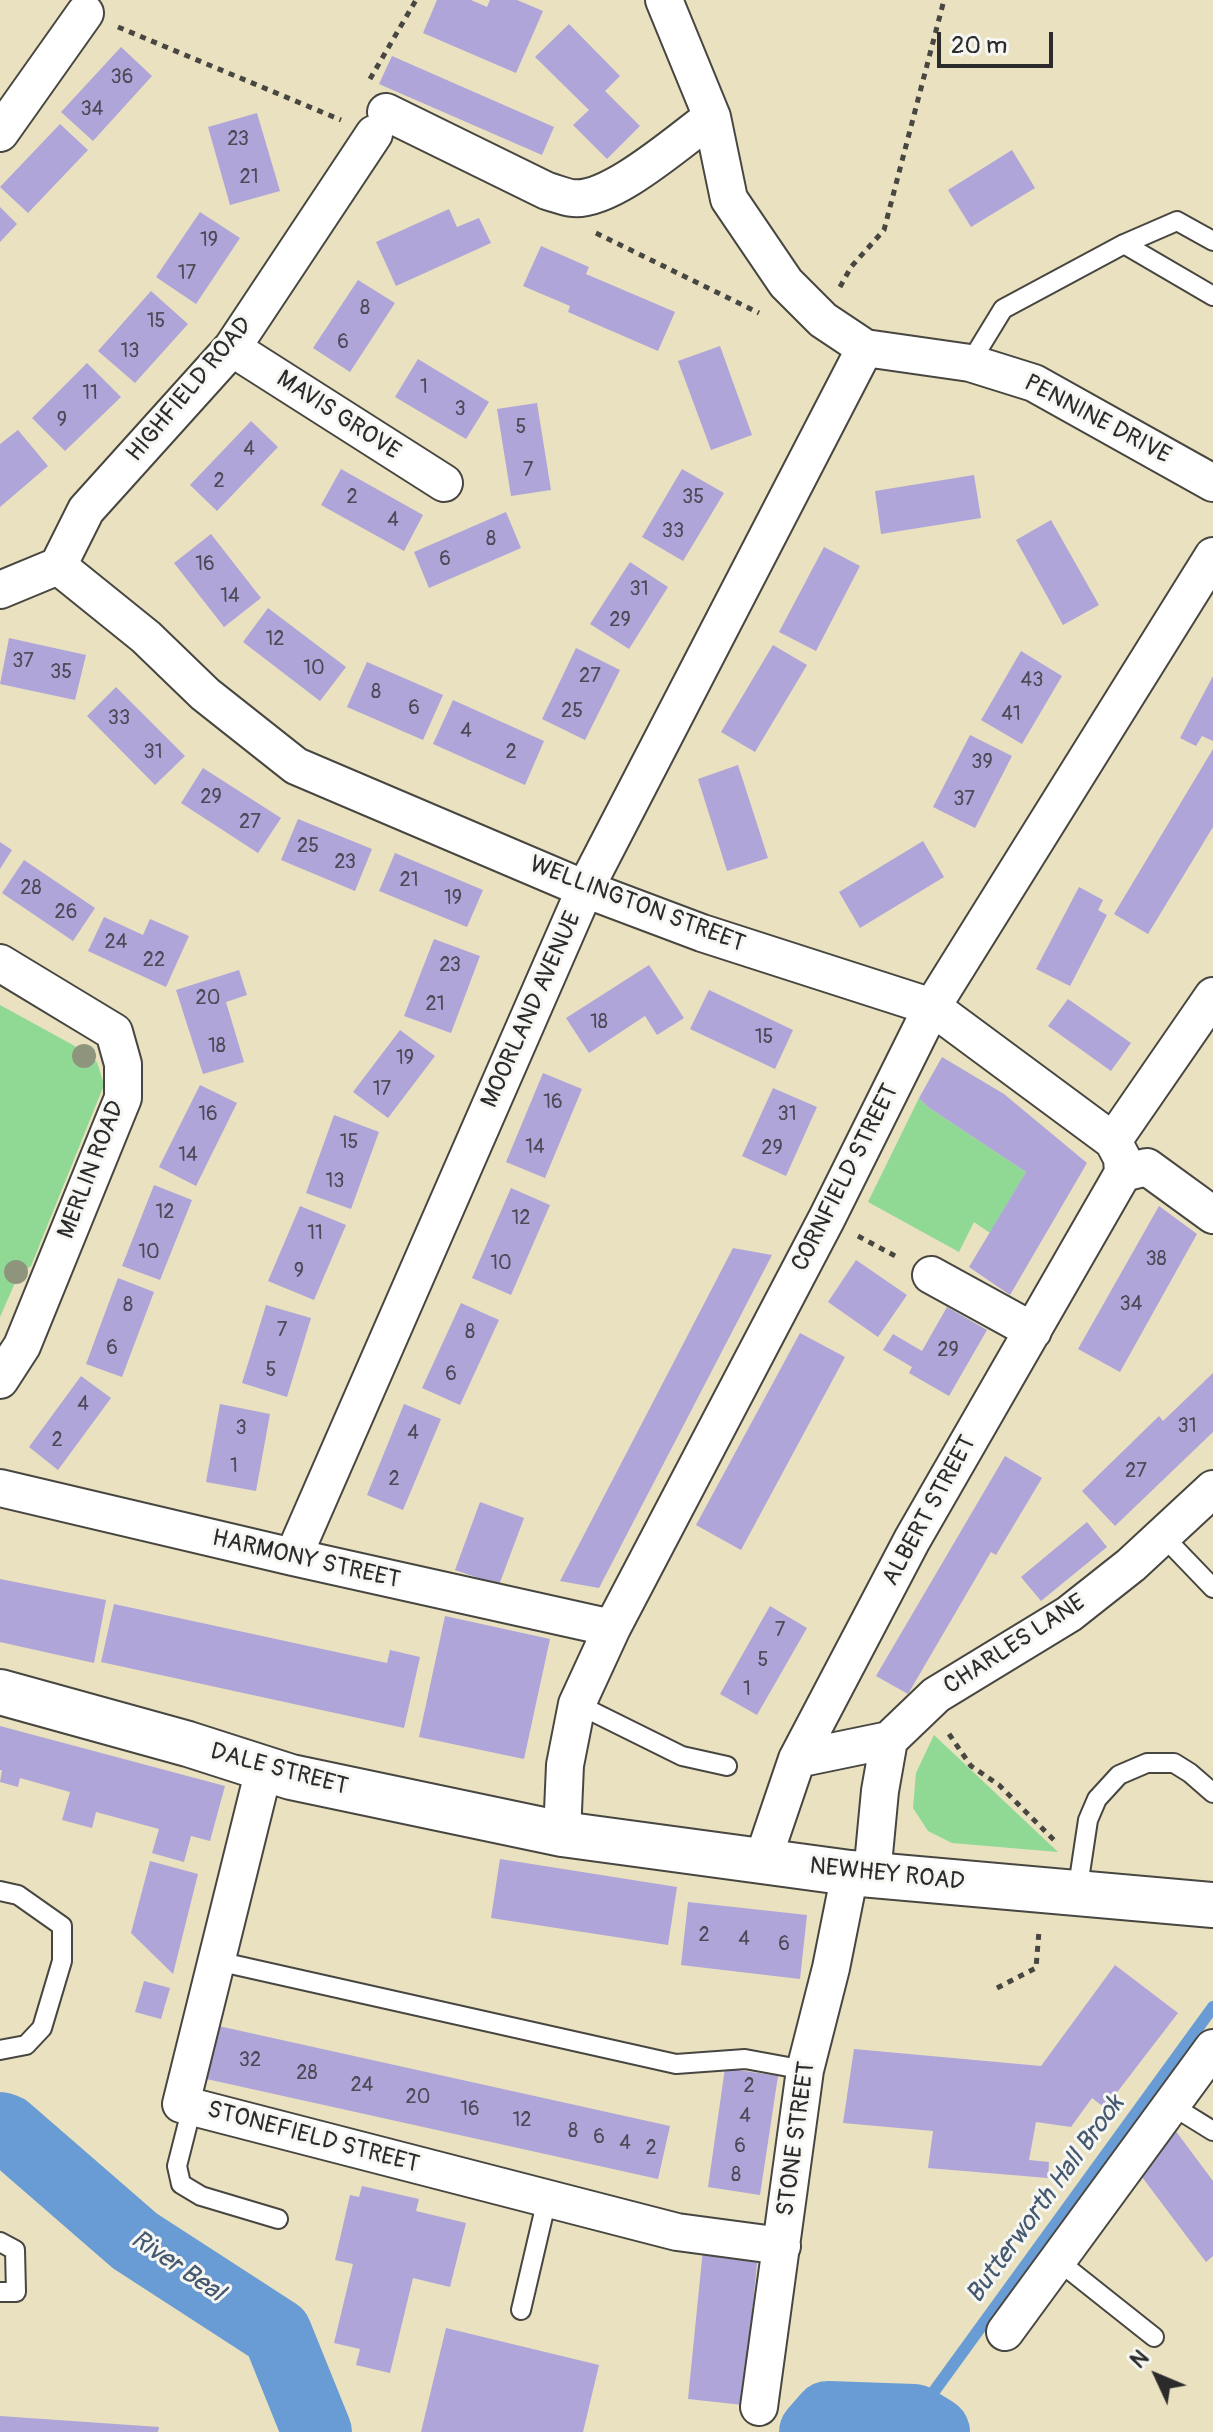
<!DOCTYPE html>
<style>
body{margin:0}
#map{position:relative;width:1213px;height:2432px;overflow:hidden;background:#e9e1bf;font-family:Pangolin,sans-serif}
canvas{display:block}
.north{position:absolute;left:1117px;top:2336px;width:80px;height:80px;-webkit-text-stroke:6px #f6f6f2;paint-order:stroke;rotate:314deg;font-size:22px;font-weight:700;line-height:32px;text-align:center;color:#2b2b2b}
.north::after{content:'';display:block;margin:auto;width:28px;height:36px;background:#2b2b2b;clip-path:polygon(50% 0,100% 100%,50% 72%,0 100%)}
.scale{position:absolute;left:937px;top:32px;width:116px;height:36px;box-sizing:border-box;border:4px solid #2b2b2b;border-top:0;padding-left:10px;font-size:24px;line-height:28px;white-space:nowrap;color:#2b2b2b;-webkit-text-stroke:6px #f6f6f2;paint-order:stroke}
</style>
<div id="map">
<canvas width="1213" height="2432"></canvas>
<div class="north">N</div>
<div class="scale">20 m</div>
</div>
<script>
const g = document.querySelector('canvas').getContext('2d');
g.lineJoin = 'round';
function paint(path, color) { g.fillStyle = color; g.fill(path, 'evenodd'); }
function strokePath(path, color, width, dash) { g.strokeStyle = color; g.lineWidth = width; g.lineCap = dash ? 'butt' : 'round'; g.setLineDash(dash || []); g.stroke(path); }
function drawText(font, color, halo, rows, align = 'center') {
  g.font = font + ' Pangolin,sans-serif'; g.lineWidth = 6; g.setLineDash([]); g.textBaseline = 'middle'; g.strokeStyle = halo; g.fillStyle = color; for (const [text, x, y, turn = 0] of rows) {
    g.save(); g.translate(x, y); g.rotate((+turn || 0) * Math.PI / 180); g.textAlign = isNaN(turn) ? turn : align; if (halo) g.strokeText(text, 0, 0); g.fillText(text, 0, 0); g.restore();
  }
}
paint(new Path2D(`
 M0,1005L73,1045L97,1062L104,1085L31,1266L18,1276L0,1317Z
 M919,1098L928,1107L1026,1172L990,1233L974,1222L959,1252L868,1202Z
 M934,1735L1058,1852L952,1843L928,1831L913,1808L916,1773Z`), '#90d995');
strokePath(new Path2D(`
 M914,2419L1213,2007`), '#699cd4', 12);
strokePath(new Path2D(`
 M0,2127L6,2129L135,2241L277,2333L317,2432
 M814,2432L828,2416L914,2419L935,2432`), '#699cd4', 70);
paint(new Path2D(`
 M437,0H471L487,7L490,0H517L543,11L516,73L423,33Z
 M569,24L620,76L605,91L640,126L607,159L573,125L589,110L535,57Z
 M121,47L152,76L93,141L61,112Z
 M392,56L554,127L542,155L379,84Z
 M257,113L280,191L230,205L208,127Z
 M60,124L88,150L28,213L0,187Z
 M1012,150L1035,188L971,227L948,190Z
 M0,207L17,224L0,242Z
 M449,209L457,227L479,218L491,243L396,286L376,242Z
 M200,212L240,238L196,304L156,277Z
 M541,246L589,267L586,274L675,312L658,351L568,312L570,306L523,286Z
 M358,280L395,303L350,372L313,348Z
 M151,291L188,324L135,383L98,351Z
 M720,346L752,435L711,450L678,361Z
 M418,359L489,402L466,439L395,397Z
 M87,363L121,397L65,451L32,418Z
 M537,403L551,490L511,496L497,409Z
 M251,421L278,447L217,511L190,485Z
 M18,430L48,466L0,507V444Z
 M341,469L423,515L404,551L321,505Z
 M682,469L724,493L683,561L642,537Z
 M974,475L981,518L881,534L875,491Z
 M506,512L521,548L429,588L414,552Z
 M1051,520L1099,605L1063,625L1016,540Z
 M211,534L261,598L224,627L174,563Z
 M824,547L860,566L816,651L779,632Z
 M630,562L668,587L629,649L590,624Z
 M268,608L346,667L320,701L243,642Z
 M9,638L86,655L75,700L0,684Z
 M773,645L807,665L755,752L721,732Z
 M576,648L620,670L585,740L542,719Z
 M1021,651L1062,676L1022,744L981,720Z
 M367,662L443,695L423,740L347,707Z
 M1213,676V741L1202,736L1196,746L1180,738Z
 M116,687L185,756L155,785L87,716Z
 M453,700L544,741L525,785L433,744Z
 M970,735L1012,756L975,828L933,807Z
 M1213,749V827L1148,934L1114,914Z
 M738,765L768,858L727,871L698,779Z
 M203,768L281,818L258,853L181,803Z
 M298,819L372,849L355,891L281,860Z
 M923,841L944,877L860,928L839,892Z
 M0,842L12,850L0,869Z
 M395,853L483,890L467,927L379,891Z
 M24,860L95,908L73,941L2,893Z
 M1079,887L1103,900L1098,910L1107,915L1070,986L1036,969Z
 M104,917L143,935L150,919L189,936L166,987L88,951Z
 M434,939L480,956L451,1033L404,1016Z
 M649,965L684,1018L657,1035L645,1016L589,1053L566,1018Z
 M239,970L247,995L226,1002L244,1062L203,1074L176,990Z
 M709,990L793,1030L775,1069L690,1029Z
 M1068,999L1131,1043L1111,1071L1048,1026Z
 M400,1030L435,1056L388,1118L353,1092Z
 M942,1057L1004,1094L1087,1163L1010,1295L969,1267L1026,1172L928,1107L919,1098Z
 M543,1073L582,1089L545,1178L506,1162Z
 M200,1085L237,1103L196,1186L159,1167Z
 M773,1088L817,1107L786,1176L742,1156Z
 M334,1115L379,1132L351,1209L306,1193Z
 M154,1185L192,1200L160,1280L122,1266Z
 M511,1188L550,1205L511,1295L472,1278Z
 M300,1206L346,1225L314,1300L268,1281Z
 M1159,1206L1197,1234L1120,1372L1078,1349Z
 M733,1248L772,1255L599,1588L560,1581Z
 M856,1260L907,1295L878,1337L828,1302Z
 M118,1278L154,1292L122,1377L86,1364Z
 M461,1303L499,1320L460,1405L422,1388Z
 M266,1305L311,1318L287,1397L242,1383Z
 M947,1307L987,1330L949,1396L909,1373L912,1367L883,1350L893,1334L922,1351Z
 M800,1333L845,1357L741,1550L696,1525Z
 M1213,1373V1432L1115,1526L1082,1491L1159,1416L1163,1421Z
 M81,1376L111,1398L58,1470L29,1447Z
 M220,1404L270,1414L256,1491L206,1482Z
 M404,1404L441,1419L403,1510L367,1495Z
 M1005,1456L1042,1478L996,1555L991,1552L908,1694L876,1676Z
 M480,1502L524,1518L499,1585L455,1570Z
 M1087,1522L1107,1547L1041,1601L1021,1577Z
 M0,1579L106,1600L94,1663L0,1642Z
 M114,1604L387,1663L390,1650L420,1657L404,1728L101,1662Z
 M770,1606L807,1628L757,1715L720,1694Z
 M445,1616L550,1639L524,1759L419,1737Z
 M0,1726L225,1786L210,1841L191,1836L184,1862L152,1853L159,1829L96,1812L92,1828L62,1820L70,1792L20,1778L18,1787L0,1782L2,1770H0Z
 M500,1859L677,1887L668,1945L491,1918Z
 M150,1861L198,1874L173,1974L131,1933Z
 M688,1902L807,1915L800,1979L681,1965Z
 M1115,1965L1178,2013L1105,2108L1092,2098L1071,2127L1036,2122L1029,2160L1049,2162L1048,2178L928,2168L933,2131L843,2123L854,2049L1041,2066Z
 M144,1981L170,1988L161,2019L135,2012Z
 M214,2025L670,2126L658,2179L202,2078Z
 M725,2068L778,2076L760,2195L708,2187Z
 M1175,2130L1213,2181V2256L1206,2262L1142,2177Z
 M362,2186L419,2199L416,2211L466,2223L450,2287L413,2278L390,2373L356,2365L360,2349L334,2343L353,2264L335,2260L350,2195L359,2197Z
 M703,2249L758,2254L743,2405L688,2399Z
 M446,2328L599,2365L583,2432H421Z
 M0,2416L159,2427L158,2432H0Z`), '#afa5d9');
const lane = new Path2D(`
 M1124,244L1213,296
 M970,363L1003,309L1124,244L1177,221L1213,241
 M1163,1536L1213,1588
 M577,1704L682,1756L727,1766
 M0,1891L18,1895L62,1926V1961L42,2028L26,2045L0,2050
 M1077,1893L1088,1820L1097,1799L1119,1775L1147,1763H1174L1190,1773L1213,1793
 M217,1961L676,2064L745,2059L805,2070
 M1171,2105L1213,2131
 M192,2107L177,2166L181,2184L201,2196L278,2219
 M0,2242L15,2250L16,2292H0
 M1057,2260L1154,2337
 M521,2310L547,2199`);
const street = new Path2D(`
 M664,0L712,117L729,199L786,283L823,320L865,348L970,363L1034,383L1213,483
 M386,112L547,191C555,193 564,197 572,198C610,203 680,140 712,117
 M0,133L85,13
 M232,348L444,483
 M58,566L146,637L205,694L296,766L585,889L702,933L932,1007L1113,1141L1122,1158L1123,1173
 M58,566L86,510L232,348L374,134
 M0,590L58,566
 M0,963L114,1032L123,1064V1098L22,1346L0,1380
 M1113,1141L1213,996
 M1123,1173L1147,1167L1213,1215
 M931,1275L1033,1331
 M0,1488L293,1557L612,1628
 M293,1557L585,889L865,348
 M797,1759L889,1740L936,1695L1069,1614L1131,1565L1213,1489
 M264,1769L181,2104L677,2232L782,2246
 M562,1834L565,1765L577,1704L612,1628L827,1218L932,1007L1213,556
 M762,1862L797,1759L912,1540L1123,1173
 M872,1875L880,1791L889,1740
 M1005,2332L1213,2048
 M759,2407L805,2070L831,1968L850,1873`);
const secondary = new Path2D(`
 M0,1692L188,1744L291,1777L562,1834L850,1873L1213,1905`);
strokePath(lane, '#484641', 22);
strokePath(street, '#484641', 40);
strokePath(secondary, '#484641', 48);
strokePath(new Path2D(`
 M118,27L341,120
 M370,79L416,0
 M596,233L759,313
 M840,287L851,267L884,230L944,0
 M858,1236L899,1258
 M949,1734L971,1766L999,1785L1056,1842
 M997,1988L1036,1968L1039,1931`), '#484641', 5, [6, 6]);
strokePath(lane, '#fff', 18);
strokePath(street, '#fff', 36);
strokePath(secondary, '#fff', 44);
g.fillStyle = '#8e957c';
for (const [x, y] of [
 [84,1056],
 [16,1272]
]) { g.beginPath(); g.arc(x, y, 12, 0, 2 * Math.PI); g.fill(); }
drawText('20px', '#4c4a56', null, [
 ["36",122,78],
 ["34",92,110],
 ["23",238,140],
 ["21",249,178],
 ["19",209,241],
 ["17",187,274],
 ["8",365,309],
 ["15",156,322],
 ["6",343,343],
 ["13",130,352],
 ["1",424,388],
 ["11",90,394],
 ["3",460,410],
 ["9",62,421],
 ["5",521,428],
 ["4",249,450],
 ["7",528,471],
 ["2",219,482],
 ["2",352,498],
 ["35",693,498],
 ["4",393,521],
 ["33",673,532],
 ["8",491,540],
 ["6",445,560],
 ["16",205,565],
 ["31",639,590],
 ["14",230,597],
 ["29",620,621],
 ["12",275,640],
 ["37",23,662],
 ["10",314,669],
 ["35",61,673],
 ["27",590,677],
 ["43",1032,681],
 ["8",376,693],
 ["6",414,709],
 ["25",572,712],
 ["41",1011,715],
 ["33",119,719],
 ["4",466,732],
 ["31",153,753],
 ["2",511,753],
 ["39",982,763],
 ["29",211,798],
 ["37",964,800],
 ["27",250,823],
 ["25",308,847],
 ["23",345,863],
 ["21",409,881],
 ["28",31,889],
 ["19",453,899],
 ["26",66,913],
 ["24",116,943],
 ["22",154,961],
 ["23",450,966],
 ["20",208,999],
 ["21",435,1005],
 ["18",599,1023],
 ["15",764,1038],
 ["18",217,1047],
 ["19",405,1059],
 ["17",382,1090],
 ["16",553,1103],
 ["16",208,1115],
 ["31",787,1115],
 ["15",349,1143],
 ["14",535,1148],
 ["29",772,1149],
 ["14",188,1156],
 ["13",335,1182],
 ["12",165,1213],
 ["12",521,1219],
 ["11",315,1234],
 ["10",149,1253],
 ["38",1156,1260],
 ["10",501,1264],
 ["9",299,1272],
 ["34",1131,1305],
 ["8",128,1306],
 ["7",282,1331],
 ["8",470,1333],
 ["6",112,1349],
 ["29",948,1351],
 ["5",271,1371],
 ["6",451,1375],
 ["4",83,1405],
 ["31",1187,1427],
 ["3",241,1429],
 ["4",413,1434],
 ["2",57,1441],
 ["1",234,1467],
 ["27",1136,1472],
 ["2",394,1480],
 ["7",780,1631],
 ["5",763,1661],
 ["1",747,1690],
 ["2",704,1936],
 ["4",744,1940],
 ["6",784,1945],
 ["32",250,2061],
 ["28",307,2074],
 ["24",362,2086],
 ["2",749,2087],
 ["20",418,2098],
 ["16",470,2110],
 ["4",745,2117],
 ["12",522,2121],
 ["8",573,2132],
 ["6",599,2138],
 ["4",625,2144],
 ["6",740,2147],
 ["2",651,2149],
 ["8",736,2176]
]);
drawText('24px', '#2b2b2b', '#f6f6f2', [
 ["HIGHFIELD ROAD",190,390,-50],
 ["MAVIS GROVE",338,416,33],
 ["PENNINE DRIVE",1097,420,28],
 ["WELLINGTON STREET",637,905,21],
 ["MOORLAND AVENUE",532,1010,-66],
 ["MERLIN ROAD",92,1170,-69],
 ["CORNFIELD STREET",846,1178,-63],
 ["ALBERT STREET",930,1511,-61],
 ["HARMONY STREET",306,1560,13],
 ["CHARLES LANE",1015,1645,-33],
 ["DALE STREET",279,1770,15],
 ["NEWHEY ROAD",887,1875,6],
 ["STONEFIELD STREET",313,2138,15],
 ["STONE STREET",797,2139,-82]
]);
drawText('italic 26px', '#44586f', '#f6f6f2', [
 ["Butterworth Hall Brook",1046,2200,-54],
 ["River Beal",177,2267,34]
]);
</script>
